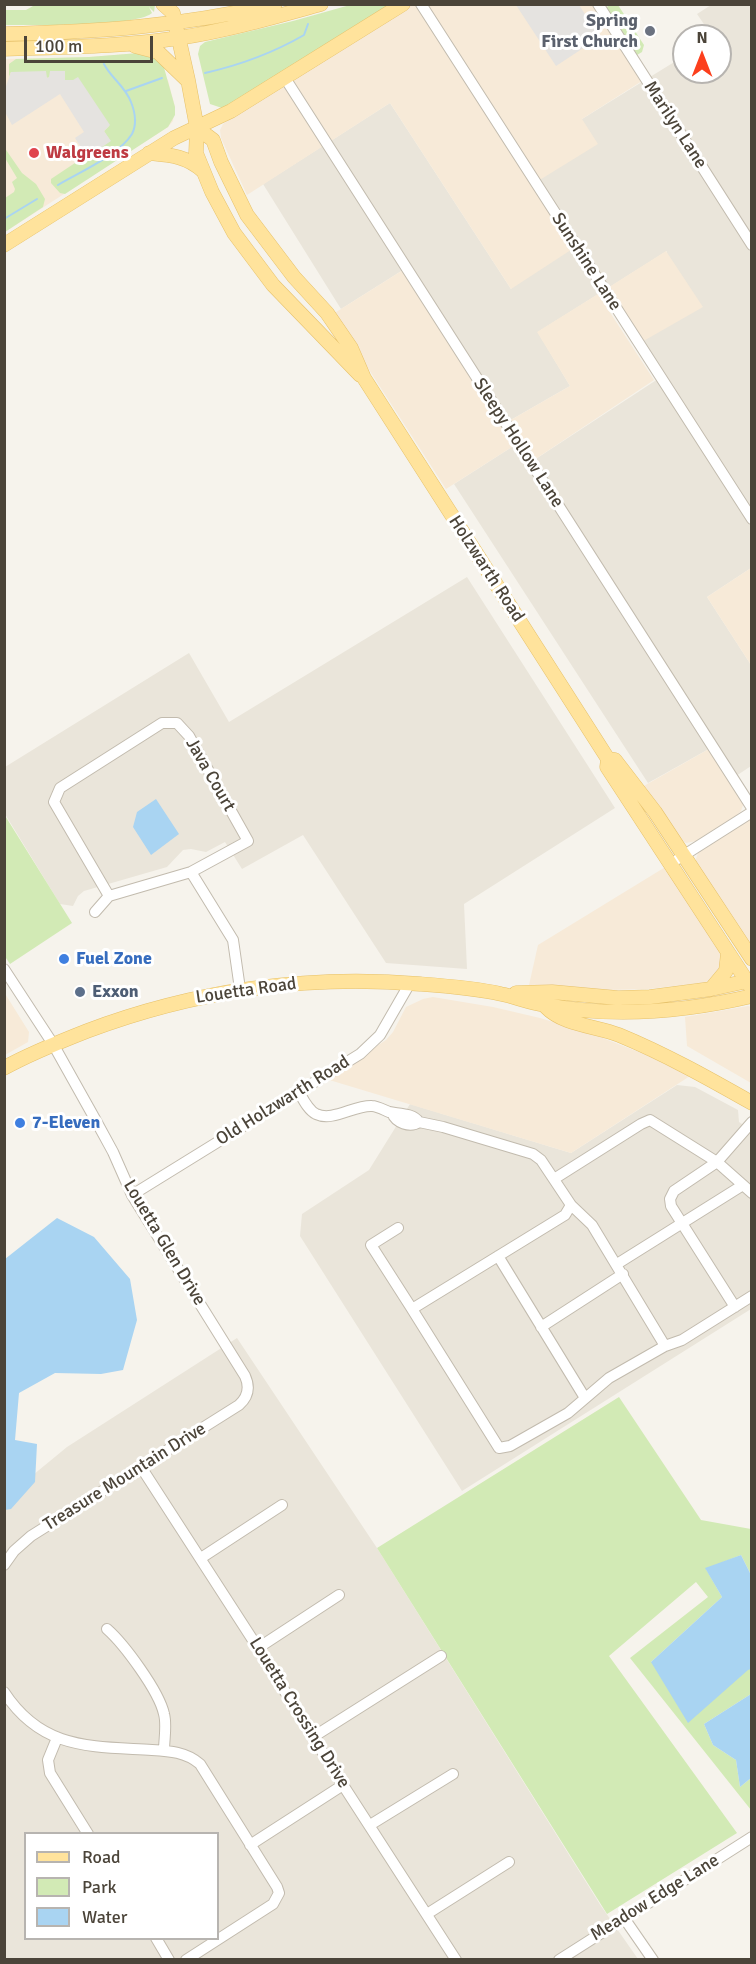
<!DOCTYPE html>
<style>
body{margin:0}
#map{position:relative;width:756px;height:1964px;overflow:hidden;background:#f6f3ec;font-family:Signika,sans-serif}
canvas{display:block}
.frame{position:absolute;inset:0;border:6px solid #4b4439;pointer-events:none}
.legend{position:absolute;left:24px;top:1832px;width:195px;height:108px;box-sizing:border-box;background:#fff;border:2px solid #b7b4b0;margin:0;padding:8px 10px;list-style:none;font-size:18px;color:#4b4439}
.legend li{display:flex;align-items:center;gap:12px;height:30px}
.legend b{width:30px;border:2px solid #b7b4b0}
.north{position:absolute;left:672px;top:24px;width:60px;height:60px;box-sizing:border-box;background:#fff;border:2px solid #b7b4b0;border-radius:50%;rotate:0deg;font-size:16px;font-weight:700;line-height:24px;text-align:center;color:#4b4439}
.north::after{content:'';display:block;margin:auto;width:21px;height:27px;background:#fc3f1d;clip-path:polygon(50% 0,100% 100%,50% 72%,0 100%)}
.scale{position:absolute;left:24px;top:36px;width:129px;height:27px;box-sizing:border-box;border:3px solid #4b4439;border-top:0;padding-left:8px;font-size:18px;line-height:21px;white-space:nowrap;color:#4b4439;-webkit-text-stroke:4px #fff;paint-order:stroke}
</style>
<div id="map">
<canvas width="756" height="1964"></canvas>
<div class="frame"></div>
<ul class="legend">
<li><b style="height:8px;background:#ffe39c"></b>Road</li>
<li><b style="height:16px;background:#d2eab5"></b>Park</li>
<li><b style="height:16px;background:#a9d4f2"></b>Water</li>
</ul>
<div class="north">N</div>
<div class="scale">100 m</div>
</div>
<script>
const g = document.querySelector('canvas').getContext('2d');
g.lineJoin = 'round';
function paint(path, color) { g.fillStyle = color; g.fill(path, 'evenodd'); }
function strokePath(path, color, width, dash) { g.strokeStyle = color; g.lineWidth = width; g.lineCap = dash ? 'butt' : 'round'; g.setLineDash(dash || []); g.stroke(path); }
function drawText(font, color, halo, rows, align = 'center') {
  g.font = font + ' Signika,sans-serif'; g.lineWidth = 6; g.setLineDash([]); g.textBaseline = 'middle'; g.strokeStyle = halo; g.fillStyle = color; for (const [text, x, y, turn = 0] of rows) {
    g.save(); g.translate(x, y); g.rotate((+turn || 0) * Math.PI / 180); g.textAlign = isNaN(turn) ? turn : align; if (halo) g.strokeText(text, 0, 0); g.fillText(text, 0, 0); g.restore();
  }
}
paint(new Path2D(`
 M711,5H751V568L707,597L751,665V766L736,776L716,745L648,783L454,484L515,445L528,464L661,377L640,343L667,251L538,332L570,386L509,421L403,270L341,309L263,184L390,103L511,289L538,181L582,119L684,56V72H720V36H712L697,14Z
 M467,577L615,808L464,904L467,969L386,963L303,835L242,869L225,842L206,852L191,849L183,850L167,867L84,891L78,896L73,906L60,904L5,814V767L189,653L229,722Z
 M677,1085L695,1087L738,1110L739,1122L751,1130V1309L462,1491L300,1236L302,1214L369,1170L410,1104L571,1153Z
 M237,1338L377,1548L601,1906L638,1959L5,1960V1498L67,1447ZM26,1834H218V1938H26Z`), '#eae5da');
paint(new Path2D(`
 M409,5H593L642,81L582,119L598,144L538,181L577,246L511,289L390,103L247,195L221,138L220,130L223,124L243,109Z
 M139,53L168,80L175,107L173,121L168,127L5,232V59L89,57Z
 M666,251L703,307L640,343L606,289Z
 M403,270L515,445L446,489L333,314Z
 M598,294L654,380L534,460L509,421L570,386L537,332Z
 M751,568V665L707,597Z
 M709,749L742,799L743,805L741,811L735,817L696,841L686,843L679,839L642,787Z
 M751,818V950L696,864V859L698,853Z
 M667,866L720,948L724,968L709,982L648,989L608,990L529,985L538,945Z
 M4,992L29,1032L28,1042L5,1055Z
 M433,997L493,1007L540,1018L595,1035L644,1054L690,1076L571,1153L326,1079L386,1040L393,1032L406,1007L423,999Z
 M748,1006L752,1007L751,1083L687,1046L685,1017Z`), '#f7ead8');
paint(new Path2D(`
 M32,5H155L154,12L149,7L152,13C136,27 31,25 5,25V10H26L33,6Z
 M350,5H390L234,103L222,108L210,104L198,54L200,46L205,42L293,21Z
 M610,5H618L644,45L642,52L637,55H635L605,8Z
 M139,53L152,55L163,64L175,107V115L168,127L65,194L60,193L51,183V179L75,163L83,152L87,157L110,141L104,131L109,126L73,80H65V71L48,78L46,77V72H11L9,77V64L16,59L89,57Z
 M4,147L22,173L36,184L45,199L43,207L5,232V198L14,192L15,189L12,182L17,178L5,158Z
 M4,814L72,923L10,964L4,955Z
 M619,1397L701,1520L751,1529V1575L741,1555L706,1569L722,1597L651,1662L751,1669V1694L704,1724L713,1745L736,1760L740,1787L751,1778V1810L630,1658L708,1597L696,1582L609,1656L737,1833L607,1914L377,1548Z`), '#d2eab5');
paint(new Path2D(`
 M516,5H579L600,37L556,66Z
 M46,71L47,78L49,77L50,71H65V80H73L78,77L110,125L104,131L111,141L87,157L75,138L84,132L60,94L12,125L5,112V89L11,72Z`), '#e5e3e0');
paint(new Path2D(`
 M156,799L179,834L151,855L133,827L137,812Z
 M57,1218L94,1237L130,1279L137,1320L123,1370L101,1374L55,1373L19,1393L15,1440L37,1444L35,1482L11,1509L5,1510V1259Z
 M741,1555L751,1575V1669L748,1670L688,1723L651,1662L722,1597L705,1568Z
 M751,1694V1778L740,1787L736,1760L713,1745L704,1724Z`), '#a9d4f2');
strokePath(new Path2D(`
 M205,73C240,65 273,53 304,35L308,24
 M126,91L162,78
 M58,185C80,172 119,155 132,134C137,124 135,112 131,102C125,86 111,78 104,64
 M4,219L37,199`), '#a9d4f2', 2);
const minor = new Path2D(`
 M421,4L752,519
 M598,4L752,245
 M285,78L752,808
 M678,859L752,812
 M191,872L233,940L240,989
 M95,912L109,896L191,872L248,841L189,736L177,723H162L60,788L54,802L109,896
 M4,969L53,1044L95,1119L113,1152L132,1195L245,1376C250,1387 248,1397 239,1405L31,1536L14,1551L4,1565
 M299,1092C303,1099 308,1110 316,1114C333,1122 354,1105 372,1106C377,1106 384,1110 389,1112C399,1114 413,1113 419,1122L443,1127L533,1154L541,1160L571,1205L592,1225L665,1346L682,1340L752,1296
 M392,1113C396,1123 410,1128 419,1122
 M752,1122L717,1162L752,1193
 M554,1179L641,1124L650,1120L717,1162L674,1191L670,1199L671,1206L735,1307
 M132,1195L360,1054L380,1035L410,983
 M571,1205L565,1215L412,1309L499,1448L510,1446L568,1413L609,1378L665,1346
 M398,1228L371,1245L412,1309
 M498,1256L585,1398
 M617,1264L743,1185
 M541,1327L623,1274
 M141,1467L258,1648L343,1785L456,1960
 M201,1558L282,1505
 M107,1629C124,1644 159,1691 164,1714C167,1725 164,1739 164,1751
 M258,1648L339,1595
 M4,1692C42,1750 90,1746 152,1750C170,1751 186,1752 200,1764L277,1887L279,1893L273,1904L186,1960
 M313,1737L441,1656
 M57,1738L48,1760L50,1773L88,1834
 M370,1825L453,1774
 M250,1845L343,1785
 M427,1914L509,1862
 M624,1918L653,1960
 M156,1938L169,1960
 M559,1960L752,1837`);
const major = new Path2D(`
 M163,4L173,13L188,80L197,128L196,153L212,192L234,233L273,285L360,375
 M4,34C96,32 186,26 275,4
 M135,46L158,52L187,80
 M4,49C62,47 121,47 178,38C226,31 274,17 321,4
 M197,128L213,140L221,162L247,215L294,277L327,313L351,348L364,378L608,759L607,767L752,989
 M149,153C170,155 187,156 203,171
 M4,245L174,138L231,111L403,4
 M608,759L615,760L655,812L752,959
 M711,989L726,971L728,953
 M516,993L552,992L618,998L650,997L711,989L752,980
 M546,1007C563,1025 596,1026 619,1035C665,1054 708,1078 752,1103
 M4,1068C31,1053 59,1042 87,1031C193,991 307,974 420,984C447,986 475,988 501,994C516,997 530,1003 545,1005C614,1018 684,1012 752,996`);
strokePath(minor, '#c2bbae', 12);
strokePath(major, '#e6c16a', 15);
strokePath(minor, '#fff', 10);
strokePath(major, '#ffe39c', 14);
for (const [x, y, r, color] of [
 [650,31,6,"#6b7280"],
 [34,153,6,"#e0444e"],
 [64,959,6,"#3f7fe0"],
 [80,992,6,"#5c6f8a"],
 [20,1123,6,"#3f7fe0"]
]) { const dot = new Path2D(); dot.arc(x, y, r, 0, 2 * Math.PI); g.fillStyle = color; g.fill(dot); strokePath(dot, '#fff', 2); }
drawText('bold 18px', '#5b616d', '#fff', [
 ["Spring",638,21],
 ["First Church",638,42]
], 'right');
drawText('18px', '#4b4439', '#fff', [
 ["Marilyn Lane",675,125,57],
 ["Sunshine Lane",586,262,57],
 ["Sleepy Hollow Lane",518,443,57],
 ["Holzwarth Road",486,569,57],
 ["Java Court",210,775,60],
 ["Louetta Road",246,991,-8],
 ["Old Holzwarth Road",283,1101,-32],
 ["Louetta Glen Drive",164,1243,59],
 ["Treasure Mountain Drive",125,1477,-32],
 ["Louetta Crossing Drive",299,1713,58],
 ["Meadow Edge Lane",655,1898,-32]
]);
drawText('bold 18px', '#be3a42', '#fff', [
 ["Walgreens",46,153]
], 'left');
drawText('bold 18px', '#366cbe', '#fff', [
 ["Fuel Zone",76,959],
 ["7-Eleven",32,1123]
], 'left');
drawText('bold 18px', '#4e5e75', '#fff', [
 ["Exxon",92,992]
], 'left');
</script>
